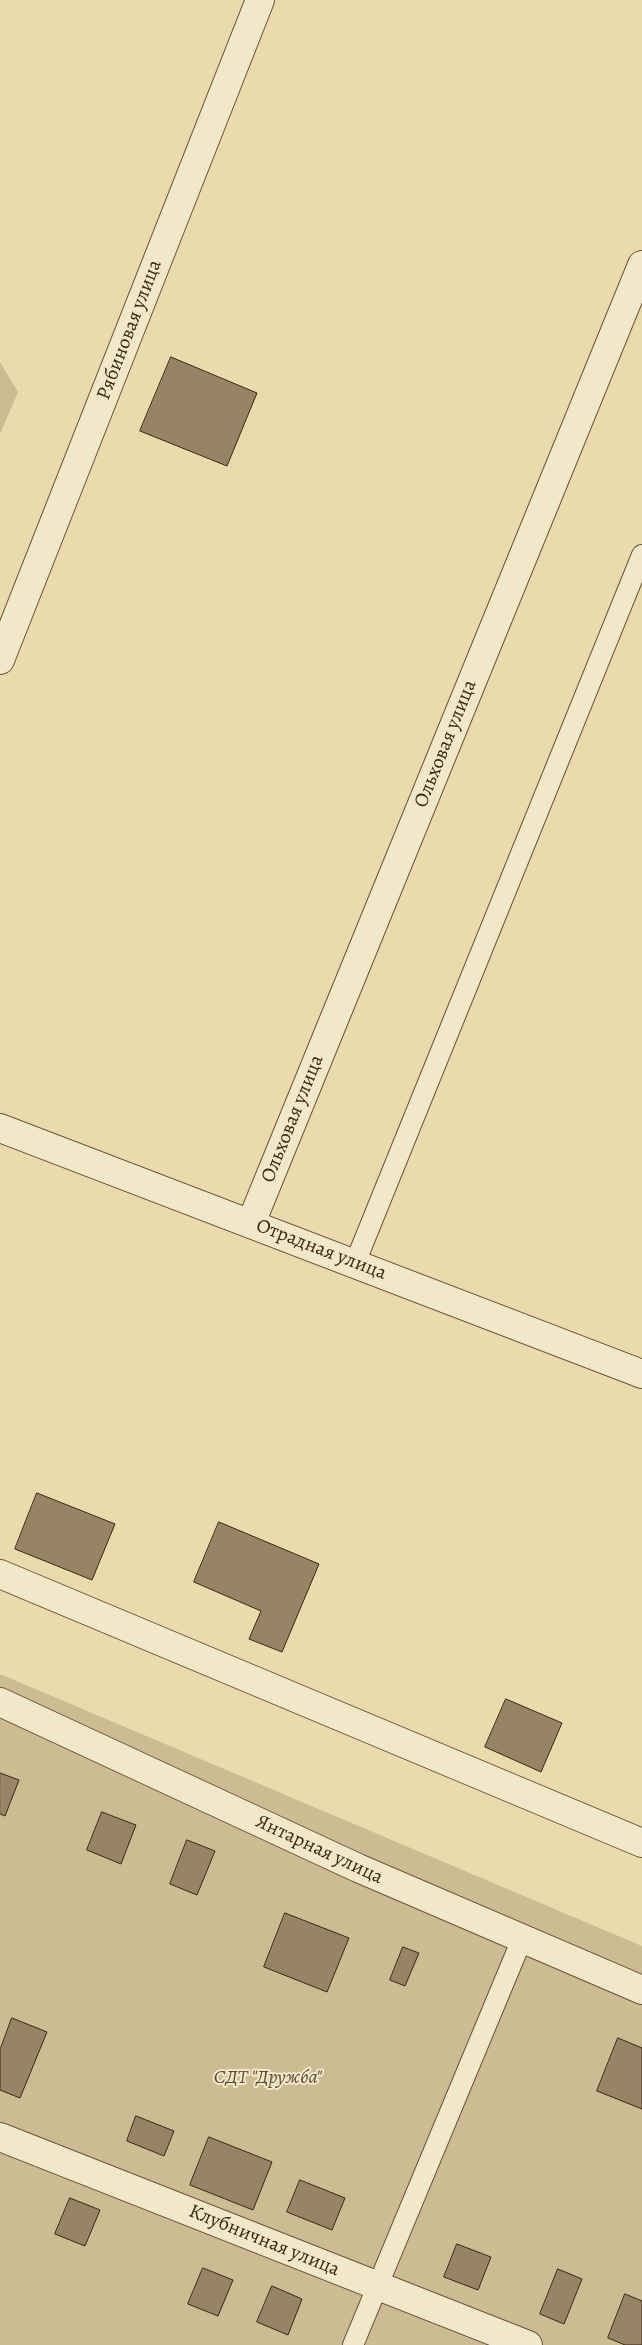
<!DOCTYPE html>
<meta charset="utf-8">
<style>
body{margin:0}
canvas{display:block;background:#eadbad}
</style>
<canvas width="642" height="2345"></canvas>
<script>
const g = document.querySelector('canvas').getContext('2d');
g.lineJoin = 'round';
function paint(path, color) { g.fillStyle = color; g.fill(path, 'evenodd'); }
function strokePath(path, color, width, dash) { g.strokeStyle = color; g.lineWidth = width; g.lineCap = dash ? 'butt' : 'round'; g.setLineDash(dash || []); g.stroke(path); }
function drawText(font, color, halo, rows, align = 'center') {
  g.font = font + ' Alegreya,serif'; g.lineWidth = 4; g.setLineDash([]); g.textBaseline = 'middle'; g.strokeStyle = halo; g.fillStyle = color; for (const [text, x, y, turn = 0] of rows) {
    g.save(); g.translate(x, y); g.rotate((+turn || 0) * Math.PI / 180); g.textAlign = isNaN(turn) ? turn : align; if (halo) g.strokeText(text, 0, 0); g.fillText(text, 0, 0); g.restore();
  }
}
paint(new Path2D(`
 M0,362L18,392L0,434Z
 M0,1674L642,1946V2345H0Z`), '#ccbc93');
const building = new Path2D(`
 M171,357L257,393L227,466L140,431Z
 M37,1493L115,1524L92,1580L15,1549Z
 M219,1522L319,1564L282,1652L249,1639L261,1611L194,1582Z
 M506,1699L562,1723L541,1772L485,1747Z
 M0,1773L19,1780L5,1816L0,1814Z
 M102,1812L136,1825L121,1864L87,1850Z
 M187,1840L215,1851L197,1895L170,1884Z
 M285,1913L349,1938L327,1992L264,1967Z
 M403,1947L419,1953L405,1986L390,1980Z
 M12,2018L47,2032L20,2098L0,2090V2050Z
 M618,2038L642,2048V2109L597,2091Z
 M136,2116L174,2131L164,2156L127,2141Z
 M209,2137L272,2162L253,2210L190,2185Z
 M300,2180L345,2198L332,2230L287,2212Z
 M70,2198L100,2210L85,2246L55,2234Z
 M457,2244L491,2257L478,2290L444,2277Z
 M203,2268L233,2280L218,2316L188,2304Z
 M558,2269L582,2279L564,2324L540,2314Z
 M272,2286L302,2299L288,2335L257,2322Z
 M625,2294L642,2301V2345H625L608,2338Z`);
paint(building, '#968464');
strokePath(building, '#3c2615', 1);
const service = new Path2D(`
 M355,1263L642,555
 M353,2345L522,1939`);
const minor = new Path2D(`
 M0,660L260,0
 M0,1128L642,1374
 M251,1223L642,265
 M0,1574L642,1843
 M0,1702L358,1868L642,1990
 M0,2137L528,2345`);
strokePath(service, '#68533b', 22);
strokePath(minor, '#68533b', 30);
strokePath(service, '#f1e8ca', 20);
strokePath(minor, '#f1e8ca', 28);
drawText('20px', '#3c2615', '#f1e8ca', [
 ["Рябиновая улица",130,330,-69],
 ["Ольховая улица",446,744,-68],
 ["Ольховая улица",293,1119,-68],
 ["Отрадная улица",321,1250,21],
 ["Янтарная улица",319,1850,25],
 ["Клубничная улица",264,2241,22]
]);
drawText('italic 20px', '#604c34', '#f1e8ca', [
 ["СДТ \"Дружба\"",268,2078]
]);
</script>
